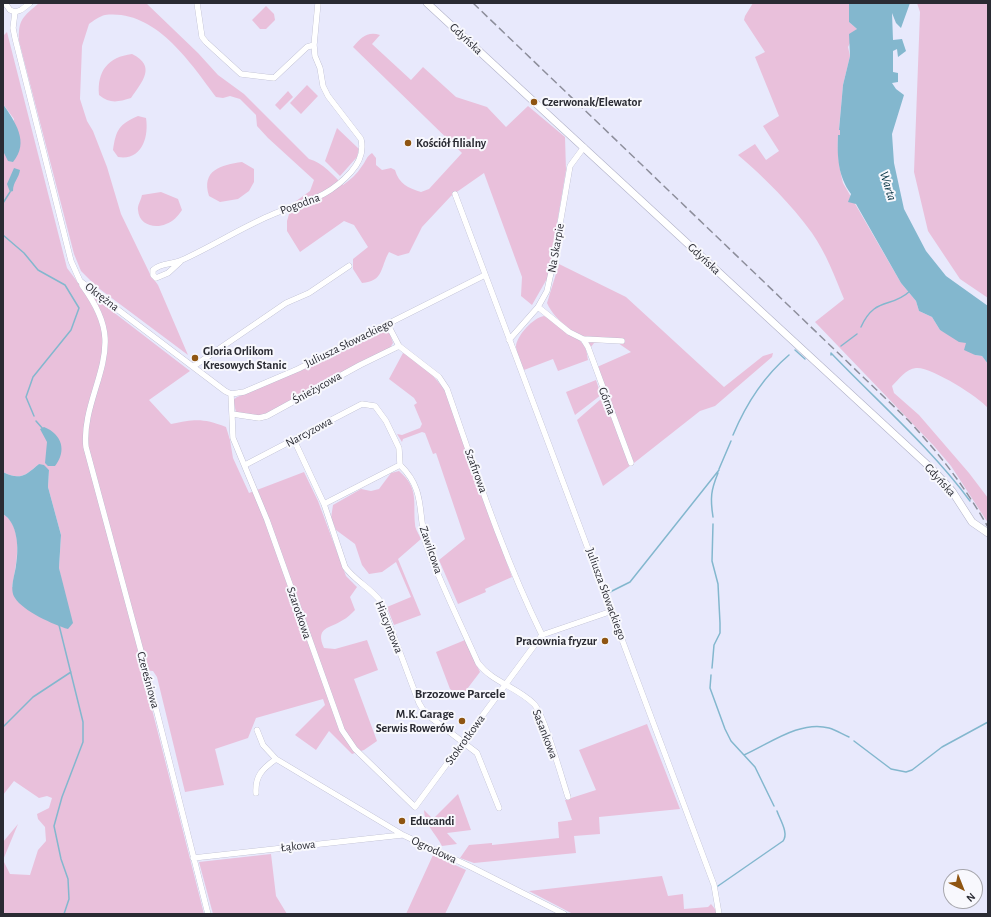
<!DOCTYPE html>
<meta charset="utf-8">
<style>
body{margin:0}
#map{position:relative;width:991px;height:917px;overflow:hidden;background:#e8e9fc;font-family:"Alegreya Sans",sans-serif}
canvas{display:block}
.frame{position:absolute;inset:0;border:4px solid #2a2b33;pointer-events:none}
.north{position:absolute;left:943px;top:869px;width:40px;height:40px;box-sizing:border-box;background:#f8f8fd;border:1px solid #a6a6ac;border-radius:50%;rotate:137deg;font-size:11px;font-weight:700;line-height:16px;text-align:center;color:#2a2b33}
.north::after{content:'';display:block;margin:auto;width:14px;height:18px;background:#8f5512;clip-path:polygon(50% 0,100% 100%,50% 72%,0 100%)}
</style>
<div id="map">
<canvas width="991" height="917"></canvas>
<div class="frame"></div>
<div class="north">N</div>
</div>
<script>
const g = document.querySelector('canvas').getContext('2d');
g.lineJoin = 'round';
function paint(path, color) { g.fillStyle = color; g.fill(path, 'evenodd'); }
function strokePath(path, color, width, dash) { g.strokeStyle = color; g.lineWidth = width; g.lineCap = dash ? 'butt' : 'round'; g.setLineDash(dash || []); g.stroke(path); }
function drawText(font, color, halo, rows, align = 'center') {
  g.font = font + ' "Alegreya Sans",sans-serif'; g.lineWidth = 4; g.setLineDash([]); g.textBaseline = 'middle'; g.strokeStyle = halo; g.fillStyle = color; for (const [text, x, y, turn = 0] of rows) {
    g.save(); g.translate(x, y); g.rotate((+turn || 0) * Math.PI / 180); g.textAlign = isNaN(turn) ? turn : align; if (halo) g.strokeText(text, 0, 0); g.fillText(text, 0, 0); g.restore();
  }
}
paint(new Path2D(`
 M39,3H146L198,53L218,75L244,94L309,159C323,163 333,175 343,185C350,180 357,174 362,166C366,161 366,157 372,153L376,158V165L382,170L391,168L395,170C399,184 408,188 421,192L429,189L462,153L353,47C361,38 367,31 380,35L372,44L411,80L423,67L456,97L487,107L506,127L528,106L565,137L566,170L548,277L532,305L521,296L522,277L484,173L451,196L422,227L409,253L398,256L389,252C380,268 384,281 362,283L353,269V259L368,247L354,225L344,221L300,252L287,231V221L292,204L310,191L314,180L268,138L257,126L256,115L240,99L230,96L223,98L216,97C190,62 155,9 105,15C100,16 93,21 89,24L82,46L80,99L87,121L93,131L107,167L121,214L150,274L158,285L188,355L97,287L81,271L74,254L19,41C18,19 23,17 39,3Z
 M753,3H849V22L857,29L848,47L850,56L843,85L839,129L840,130V135H838C837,152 839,167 843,183L901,283L916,301L919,311L932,317L940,330L967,343L975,355L982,356L988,364V408C979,397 930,366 916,368C906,369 899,379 892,386L894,393L919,415L969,473L988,498V523L951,466L934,446L815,322L844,299C835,277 826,253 812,233C791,204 765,178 738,155L755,144L766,160L779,151L763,126L779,116L755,57L765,52L744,20L745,16Z
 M917,3H988V298L960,279L928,231L914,172L920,12Z
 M266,6L274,14L275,20L266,29H260L252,20Z
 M7,32L67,268L79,284L95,298L190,371L149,400L171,424C195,419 203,418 226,427L230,440L233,458L249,493L304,472L318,501L346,576L357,587L350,597L355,610C351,614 347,618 343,620C329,629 315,627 324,648L335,649L367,640L378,670L354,679L377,741L364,750L352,754L329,731L316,750L295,735L325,705L323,699L256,718L248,738L215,749L224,785L185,792L157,677L153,671L142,670L204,914H3V842L18,824L3,860L10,874L30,875L38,850L46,841L45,827L38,819L37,814L49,808L52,798L47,796L39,798L14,781L3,795V514C25,527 16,566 12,587L62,584L59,568L61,535L48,487L49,470L39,464C26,475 20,481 3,472V151L5,154L14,119L3,104V40L4,35Z
 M132,54C157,66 142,82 131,98C118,102 110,104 99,95C97,71 108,57 132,54Z
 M307,85L318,96L301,114L290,103Z
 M288,91L293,97L280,110L275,105Z
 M138,116L146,118C149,137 142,161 118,157L113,150C116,130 119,124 138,116Z
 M337,128L359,149L357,157L340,176L325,161Z
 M242,162L254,169V182L249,191L238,199L220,202L209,196C201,170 221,165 242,162Z
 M161,192L178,199L182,210C178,216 173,222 166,224C155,229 139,225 138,210C137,206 141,200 142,195Z
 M559,264L626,297L724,387L763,356L773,353L772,357L715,406L700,411L634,463L597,367L631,352L618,343H594L591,347C576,332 556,323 547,303Z
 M544,316C556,320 579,336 585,347C587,351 587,356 588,360L558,371L553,359L524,370C520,363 517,355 516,347C516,336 534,317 544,316Z
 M385,330L390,334L393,343L390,348L359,363L262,416L236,412L233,400L237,397L253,391Z
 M403,353L407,354L429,371L445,390L512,577L485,589L486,592L458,604L439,560L465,539L436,453L433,454L425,433L422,432L403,439L402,442L397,434L402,435L420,428L422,424L414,405L417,403L414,398L389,379Z
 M596,380L601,395L575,415L566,392Z
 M601,399L605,400L631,465L603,486L577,420Z
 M399,471C419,488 413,501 415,524C415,529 419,534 421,539L398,559L421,615L394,625L387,607L411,597L396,562L382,572L369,574L362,565L355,544L336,530L331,518L333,505L361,489L371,491L379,489L391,473Z
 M465,640L480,672L461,697L450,689L436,652Z
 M647,724L680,809L599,817L600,834L574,836L576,853L474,863L460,858L469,845L492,843V845L559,838L558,822L572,820L565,800L596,790L579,750Z
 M458,794L471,830L447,833L457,844L442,846C436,834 424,824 424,810L433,819Z
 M271,854L276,896L287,914H213L199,862Z
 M433,855L466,870L445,914H406Z
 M662,876L668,896L683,894L684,909L708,907L711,904L719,914H573L529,891Z`), '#e9c0db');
paint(new Path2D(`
 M849,3H910L901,28L896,23L892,13L893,40L902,39L906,51L898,57L897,49L893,51V72L898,73V82L892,83L896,89L904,95L892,134L894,163L904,209L926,251L946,276L988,306V364L982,356L975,355L964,350L966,343L959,342L940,330L932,317L919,311L916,301L901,283L856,204L848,202L851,194C838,176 837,157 838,135H840V130H839L843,85L850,56L849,34L857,29L849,22Z
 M3,104C15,122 30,142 13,162L8,161L3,151Z
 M14,168L20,170C19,178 13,182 13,191L10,192L7,184Z
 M44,427C62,434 67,451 55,466H48L45,463L47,442L40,429Z
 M39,464L44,465L49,470L48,487L61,535L59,568L73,623L68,629C54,625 23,611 15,598C9,589 15,575 16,565C19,549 18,523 3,514V472C20,481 26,475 39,464Z`), '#83b7ce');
strokePath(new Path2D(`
 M3,203L10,192
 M3,235L24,253L38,270L65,285L79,308L71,330L33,377L26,397L34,416
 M861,327C875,296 891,309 910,291
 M841,346L857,334
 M795,350L805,359
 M831,355V353C878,402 930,447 970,501
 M36,421L43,429
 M733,435C746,404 763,377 789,355
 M719,469L731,441
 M713,517C710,498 711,490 718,473
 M608,593L630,582L719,470
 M59,625L83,722V742L62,797L54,826L61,859L68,879L69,899L64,914
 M712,668L714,645L720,633V623L718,584L712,561L713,524
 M711,675L710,688L725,729L731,741L755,767L774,806
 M3,727L33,697L71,672
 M854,741L891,769L906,772L912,770L942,747L988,722
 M744,755C769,744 800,720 829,728C836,730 842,734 849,737
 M718,886L783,841C789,833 780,820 777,811`), '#83b7ce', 1.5);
const minor = new Path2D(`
 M5,3L10,10L15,12
 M197,3L202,37L206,42L241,74L274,78L307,47L314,45
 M15,12L13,28L15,38L71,261L80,281L225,391L231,394L244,392L298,369L485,275
 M15,12L21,10L30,3
 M455,194L714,885L719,914
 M180,262L168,273L156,278L153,275V270C162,262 172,265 182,260C211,247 239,229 269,216C302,201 325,201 351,172C360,162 364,152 361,139L328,96L323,86L320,68L315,56L314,45L318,3
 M82,285C93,300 104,319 105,338C107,373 82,409 86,447L149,681L208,914
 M538,307L569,332L583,339L622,341
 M388,325L399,346L439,377L447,389C476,472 503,556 542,635
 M583,339L588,347L631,463
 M509,340L538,307L547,291L554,259L570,166L584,147
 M194,366L286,303L309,293L349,266
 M231,394L233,438L267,520L342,730L355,749L415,807L542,635L612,611
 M232,414L259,418L267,416L360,365L399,346
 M294,440L324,504L345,567C355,581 371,588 381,602L419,703L425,713L477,753L499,808
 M245,465L362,404L375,406L386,421L399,448L400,465C428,492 416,517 428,550C443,588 461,625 478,663C492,682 517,687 534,704C544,714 562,779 568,797
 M324,504L400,465
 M257,730L263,745L276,759L403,835L471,867L564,914
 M256,793C255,776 262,769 276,759
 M193,858L402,835`);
const major = new Path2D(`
 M427,3L934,471L952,491L972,522L988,533`);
strokePath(minor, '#b0b1c7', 6);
strokePath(major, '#b0b1c7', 8);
strokePath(minor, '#fff', 5.5);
strokePath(major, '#fff', 7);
strokePath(new Path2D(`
 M473,3L908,420C939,453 965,487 988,527`), '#8d8e9b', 1.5, [8, 4]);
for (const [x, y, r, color] of [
 [534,102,4,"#8f5512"],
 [408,143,4,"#8f5512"],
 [195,358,4,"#8f5512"],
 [605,641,4,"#8f5512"],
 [462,721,4,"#8f5512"],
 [402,821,4,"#8f5512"]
]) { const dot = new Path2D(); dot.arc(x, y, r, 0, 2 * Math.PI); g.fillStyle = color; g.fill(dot); strokePath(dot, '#f8f8fd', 1.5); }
drawText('12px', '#2a2b33', '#f8f8fd', [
 ["Gdyńska",466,39,43],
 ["Pogodna",300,204,-20],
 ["Na Skarpie",556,248,-80],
 ["Gdyńska",704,259,43],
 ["Okrężna",102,297,37],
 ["Juliusza Słowackiego",349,343,-26],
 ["Śnieżycowa",317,388,-29],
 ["Górna",607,401,69],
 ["Narcyzowa",309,432,-28],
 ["Szafirowa",476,471,70],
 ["Gdyńska",940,480,48],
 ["Zawilcowa",431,550,71],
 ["Juliusza Słowackiego",606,594,70],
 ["Szarotkowa",299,613,71],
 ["Hiacyntowa",389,627,68],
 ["Czereśniowa",148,680,75],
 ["Sasankowa",545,734,69],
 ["Stokrotkowa",465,740,-54],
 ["Łąkowa",298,846,-6],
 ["Ogrodowa",434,850,25]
]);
drawText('bold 12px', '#2a2b33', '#f8f8fd', [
 ["Czerwonak/Elewator",542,102],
 ["Kościół filialny",416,143],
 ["Gloria Orlikom",203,351],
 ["Kresowych Stanic",203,365],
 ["Pracownia fryzur",597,641,"right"],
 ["M.K. Garage",454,714,"right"],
 ["Serwis Rowerów",454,728,"right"],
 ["Educandi",410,821]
], 'left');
drawText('italic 13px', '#002f3f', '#f8f8fd', [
 ["Warta",888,186,73]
]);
drawText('bold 13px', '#2a2b33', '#f8f8fd', [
 ["Brzozowe Parcele",460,694]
]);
</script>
